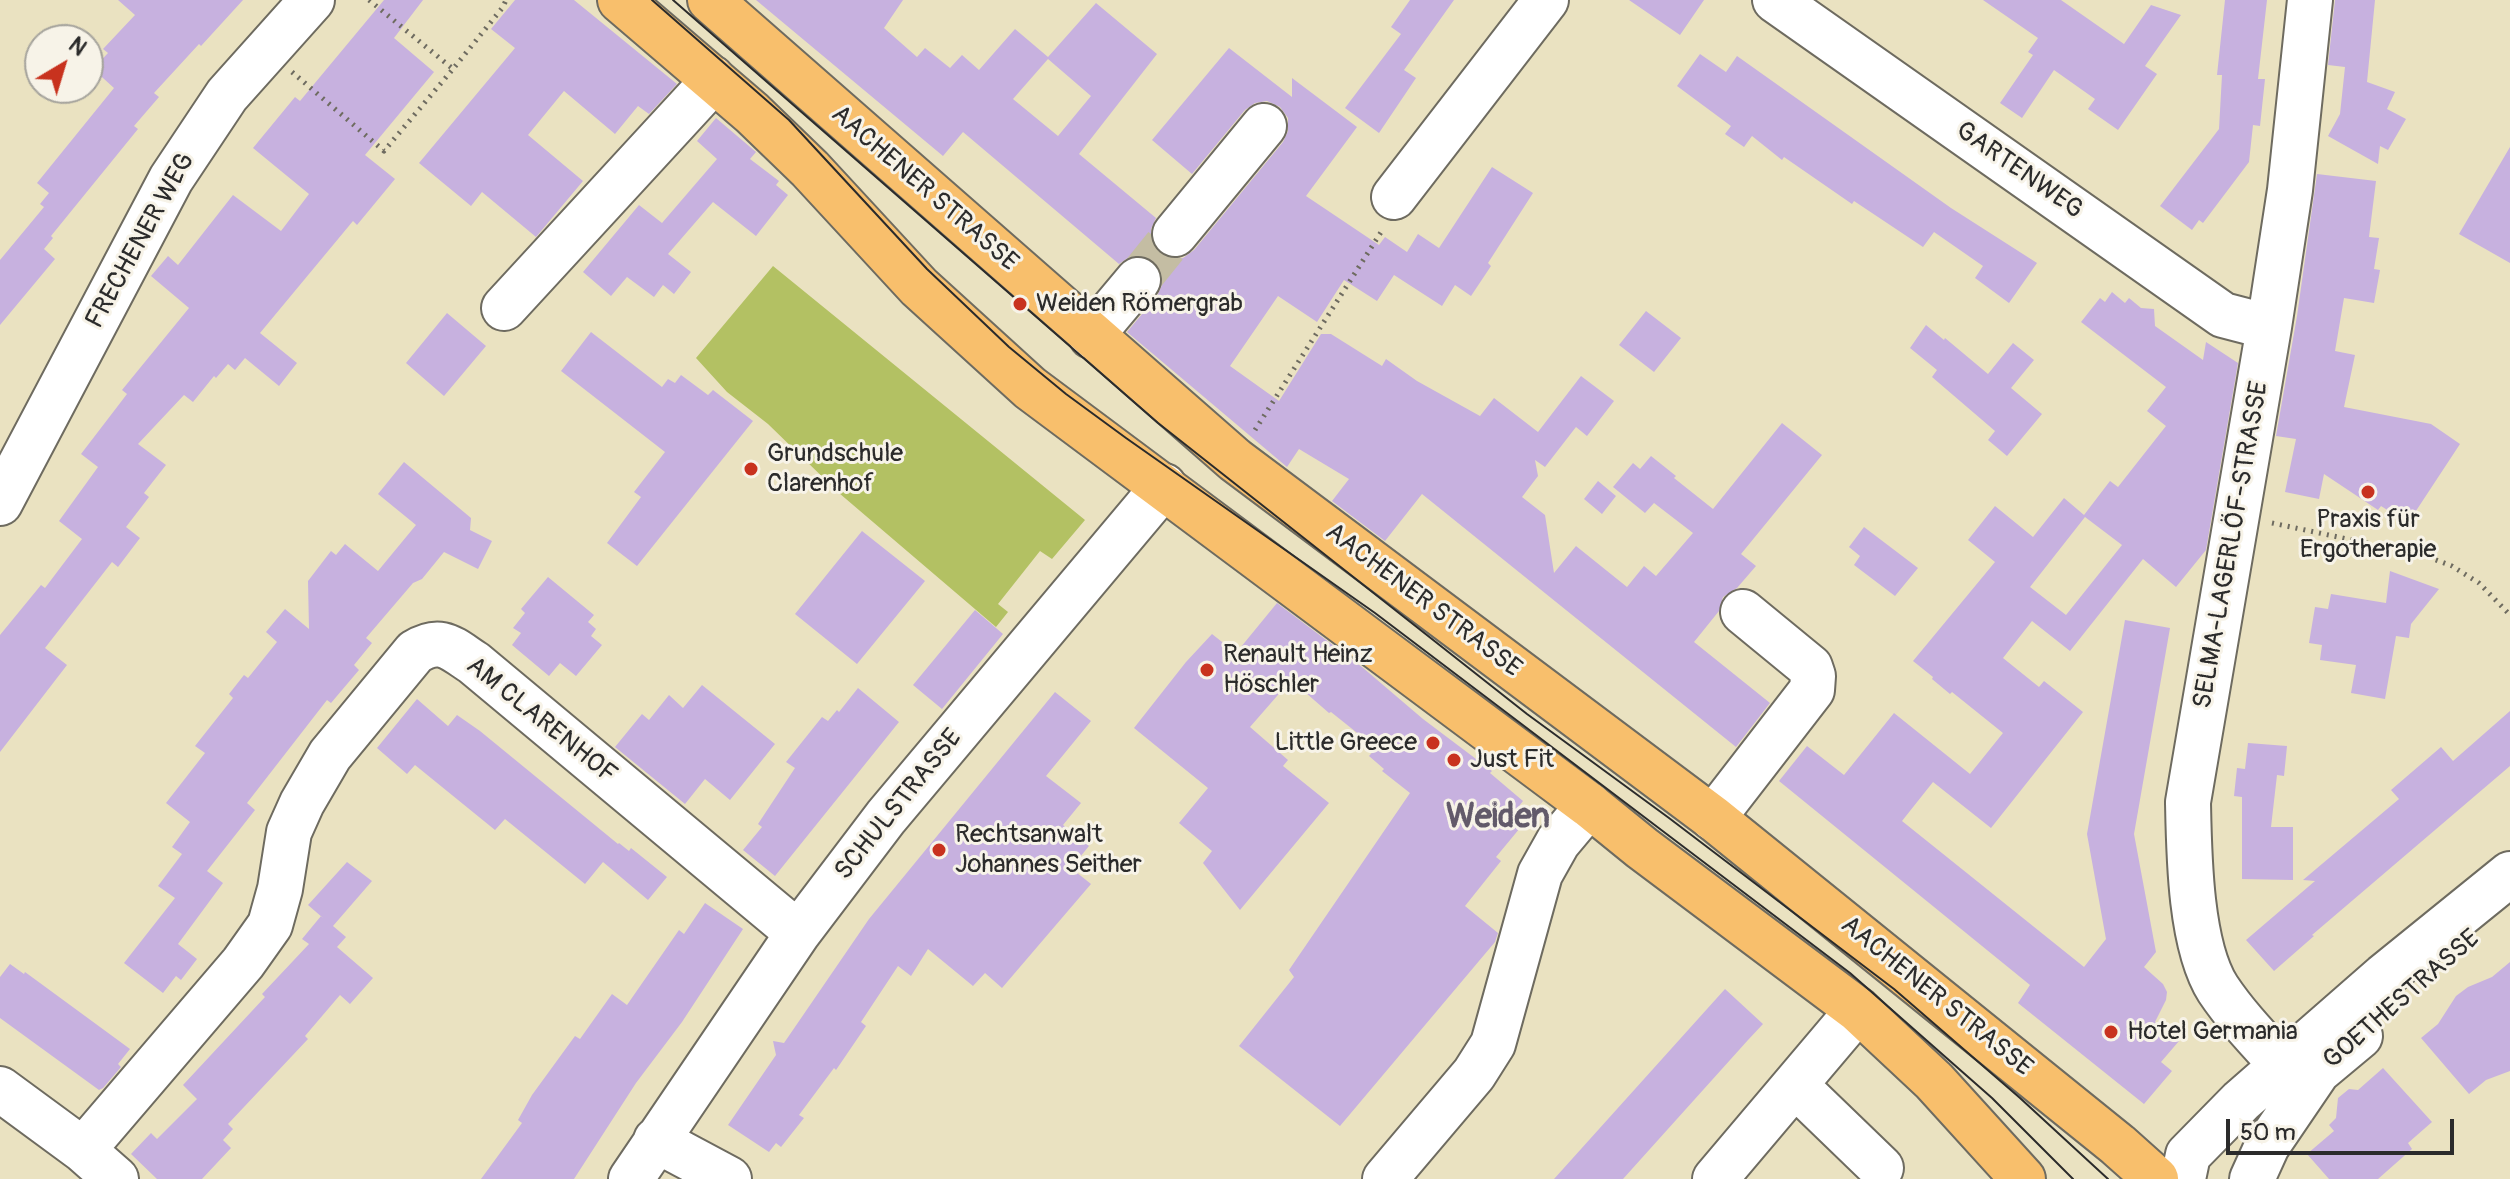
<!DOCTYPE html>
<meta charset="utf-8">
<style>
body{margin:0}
#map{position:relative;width:2510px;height:1179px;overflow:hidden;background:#eae2c1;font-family:Pangolin,sans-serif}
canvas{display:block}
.north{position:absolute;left:24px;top:24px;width:80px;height:80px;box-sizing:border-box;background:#f7f3e8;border:2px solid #a5a39c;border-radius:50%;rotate:38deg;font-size:22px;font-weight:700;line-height:32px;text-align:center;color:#2b2b2b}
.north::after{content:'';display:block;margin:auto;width:28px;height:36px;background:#c8321e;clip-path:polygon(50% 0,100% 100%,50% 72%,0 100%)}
.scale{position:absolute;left:2226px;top:1119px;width:228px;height:36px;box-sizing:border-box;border:4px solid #2b2b2b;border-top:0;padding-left:10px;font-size:24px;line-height:28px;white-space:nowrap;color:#2b2b2b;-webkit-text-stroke:6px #f7f3e8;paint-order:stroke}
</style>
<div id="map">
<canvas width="2510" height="1179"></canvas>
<div class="north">N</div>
<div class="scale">50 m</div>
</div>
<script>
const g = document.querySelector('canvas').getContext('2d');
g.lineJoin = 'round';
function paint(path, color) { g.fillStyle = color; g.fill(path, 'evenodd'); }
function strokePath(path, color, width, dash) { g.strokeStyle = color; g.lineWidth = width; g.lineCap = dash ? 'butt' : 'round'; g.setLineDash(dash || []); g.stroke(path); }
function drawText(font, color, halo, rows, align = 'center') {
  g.font = font + ' Pangolin,sans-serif'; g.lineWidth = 6; g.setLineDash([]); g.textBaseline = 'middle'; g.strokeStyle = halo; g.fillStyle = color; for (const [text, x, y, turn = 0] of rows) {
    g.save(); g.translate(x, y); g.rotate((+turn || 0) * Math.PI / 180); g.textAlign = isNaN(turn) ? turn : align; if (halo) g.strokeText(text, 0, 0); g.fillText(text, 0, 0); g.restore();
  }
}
paint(new Path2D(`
 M773,266L1085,520L1052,559L1040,551L998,604L1008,612L996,627L839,493L768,424L727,392L696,358Z`), '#b3c163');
paint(new Path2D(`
 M118,0H243L201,46L199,44L154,93L159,97L134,126L138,129L51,236L53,238L44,249L55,259L0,325V260L44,207L40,204L49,193L37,183L114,88L93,69L108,53L103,49L135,15Z
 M384,0H423L394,38L434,72L365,155L395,179L357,225L353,221L260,333L297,363L279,386L245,358L235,370L228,364L216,378L214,376L193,402L184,395L138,444L166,465L144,493L149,497L126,527L140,538L118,567L112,562L45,648L67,665L0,752V635L41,585L45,588L82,539L59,521L98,467L81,454L127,394L122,390L189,308L151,276L168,256L178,265L233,195L281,231L309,194L253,148L295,97L300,101Z
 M515,0H574L677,84L649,114L638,106L615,134L564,91L528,135L583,181L536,237L482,192L471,206L419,163L515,48L491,29Z
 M756,0H903L884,28L917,57L925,48L950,68L962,55L979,70L1015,29L1048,57L1096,3L1157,54L1079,154L1156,218L1151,229V242L1159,253L1170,258H1183L1194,250L1283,142L1288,131V118L1280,107L1267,101L1255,103L1245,110L1192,174L1152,140L1229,48L1292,97V78L1357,127L1306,196L1379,245L1385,237L1407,252L1418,234L1439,248L1492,167L1533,193L1488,263L1491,266L1471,296L1455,285L1442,306L1394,275L1377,301L1344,280L1317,322L1278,296L1230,366L1279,401L1321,334H1331L1382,366L1386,359L1417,381L1480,416L1494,398L1538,432L1581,376L1614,401L1587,436L1576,427L1545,467L1535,460L1538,476L1522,497L1545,515L1554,573L1576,546L1627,587L1644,566L1656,576L1693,533L1654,503L1645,513L1613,487L1633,463L1640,469L1651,456L1676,476L1674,478L1713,509L1782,423L1822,455L1741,554L1756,566L1737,588L1723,597L1719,611L1694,642L1770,703L1736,747L1422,494L1385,541L1332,501L1349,479L1299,449L1287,467L1127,332L1157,296L1162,285V272L1155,261L1142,255L1129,257L1119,264L963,132L943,156ZM1048,59L1091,96L1058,136L1013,99Z
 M1410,0H1454L1404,70L1416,78L1379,133L1345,108L1401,34L1391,27Z
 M1629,0H1704L1680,35Z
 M1983,0H2061L2124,44L2151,5L2181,15L2145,66L2157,74L2118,130L2088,109L2095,99L2054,70L2022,118L2000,103L2033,55L2028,52L2038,38Z
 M2225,0H2267L2258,79H2265L2260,126L2253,125L2249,162L2203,223L2199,220L2192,230L2160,206L2219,129L2222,75H2217Z
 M2335,0H2375L2367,82L2395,92L2387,109L2406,119L2388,150L2380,146L2378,164L2328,136L2340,114L2345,67L2328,65Z
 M1700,54L1726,72L1737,56L1951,208L2037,263L2009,303L1975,278L1983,266L1934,232L1923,247L1854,201L1852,204L1784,157L1782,160L1752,136L1744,147L1725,134L1731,126L1677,86Z
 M716,118L756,152L750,159L779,181L776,185L788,195L756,236L713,202L668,254L691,272L674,294L663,285L654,297L627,277L611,296L583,272L639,205L662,223L717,159L697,141Z
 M2510,147V263L2459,234Z
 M2317,174L2376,181L2369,237L2379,238L2374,269L2380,270L2374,303L2344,298L2335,351L2355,355L2344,407L2431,424L2460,444L2408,523L2381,506L2378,510L2324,474L2319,499L2285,492L2296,439L2276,436L2297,316Z
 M2112,292L2125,303L2129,298L2141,308L2154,309L2155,326L2203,360L2206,342L2238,363L2206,550L2176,587L2143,559L2070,651L2032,621L2003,658L2039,687L2044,681L2083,712L1991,828L1933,782L1902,821L2084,967L2106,939L2087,834L2125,620L2170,628L2134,834L2156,952L2144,967L2163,984L2167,992L2166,1000L2155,1022L2179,1041L2161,1062L2172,1071L2144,1104L2018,1003L2030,985L1779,781L1807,746L1844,775L1894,713L1970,774L2003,733L1952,692L1950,694L1932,679L1933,677L1913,661L1995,562L1968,540L1995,506L2033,537L2064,498L2084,515L2110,481L2118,487L2166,426L2147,411L2166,387L2081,322L2100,298L2105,302ZM2085,517L2122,545L2066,615L2030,587Z
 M1646,311L1681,338L1654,372L1619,345Z
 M447,313L486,346L444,396L406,363Z
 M1926,325L1944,340L1945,338L1988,374L2013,343L2034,360L2011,388L2042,414L2007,456L1988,440L1995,431L1932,377L1937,370L1910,348Z
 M591,332L662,387L668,379L675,383L681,375L708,395L713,390L753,421L637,566L607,543L641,497L634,492L665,452L561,371Z
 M404,462L471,518L470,530L492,541L478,569L444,552L422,579L413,583L366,638L372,643L354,665L359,670L331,703L327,700L247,803L255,810L207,871L223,883L178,944L197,959L181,980L176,976L163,993L124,963L175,898L158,886L182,854L172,847L190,822L166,803L205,753L195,746L233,698L229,694L244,675L248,678L277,642L266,632L285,609L309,629L308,581L331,551L336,555L345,544L378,571L416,525L378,494Z
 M1598,481L1616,496L1602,514L1584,499Z
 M1864,527L1918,568L1895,596L1854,565L1860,556L1849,547Z
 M862,531L925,581L857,664L795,614Z
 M2390,571L2439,589L2411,624L2409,638L2396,636L2385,699L2351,693L2356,665L2320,660L2322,645L2309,643L2315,607L2328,609L2331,594L2386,603Z
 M548,577L594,615L588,622L596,629L591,636L602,645L576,676L560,663L549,676L512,645L521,633L513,628L525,613L521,609Z
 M1277,603L1362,667L1423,719L1492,771L1490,773L1523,801L1509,819L1520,828L1496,857L1501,861L1465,906L1498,933L1495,942L1340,1126L1239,1046L1294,977L1289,970L1410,793L1382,771L1384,769L1369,756L1376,748L1331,712L1329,713L1291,680L1250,727L1288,760L1283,766L1329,803L1240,910L1203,863L1212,851L1179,823L1208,788L1134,728L1186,662L1212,634L1236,653Z
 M975,610L1003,634L942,709L913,685Z
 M702,685L775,744L730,800L705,779L685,804L615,747L642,714L649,720L669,695L683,708Z
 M858,688L899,722L775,876L743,850L762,827L758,824L795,768L786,762L822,717L828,721L837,710L839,712Z
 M1055,692L1091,721L1046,776L1081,803L1063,825L1089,846L1071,868L1091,884L1002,988L985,973L973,986L928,949L911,976L898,966L861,1022L866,1026L836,1070L834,1068L799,1115L804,1118L781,1147L776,1143L769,1152L728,1125L776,1055L773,1041L784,1043L869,919Z
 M417,699L448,726L457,715L480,731L618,844L619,843L629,851L631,848L667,877L648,900L603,862L585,884L505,819L495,830L415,765L407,774L377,748Z
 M2510,711V766L2312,935L2314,936L2274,971L2246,940L2315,881L2303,880L2399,799L2391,790L2441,747L2453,761Z
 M2248,743L2287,746L2284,776L2277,775L2271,827H2293V880L2242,879V797L2234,796L2237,768L2245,769Z
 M347,862L372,881L333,926L346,937L337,947L373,978L350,1004L340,995L305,1036L308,1039L228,1124L233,1129L223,1140L231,1148L202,1179H157L131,1154L151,1133L157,1139L197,1099L183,1085L265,997L262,994L309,944L302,939L321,916L323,918L308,905Z
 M705,903L743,929L682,1022L636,1083L574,1179H481L522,1123L518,1120L532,1095L575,1036L580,1039L612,994L627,1005L679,930L684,934Z
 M2510,962V1071L2486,1080L2469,1094L2421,1038L2438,1024L2456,996L2468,987L2492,977Z
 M10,964L24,974L25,972L130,1049L118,1064L121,1067L103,1088L99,1090L0,1018V977Z
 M1725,989L1763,1024L1748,1040L1623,1179H1554Z
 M2383,1068L2432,1122L2408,1143L2412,1149L2378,1179H2329L2307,1154L2334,1131L2329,1125L2336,1118L2338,1098L2349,1089L2358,1090Z`), '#c7b1df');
strokePath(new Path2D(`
 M1138,280L1175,234`), '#c4bda3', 44, [44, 22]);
const minor = new Path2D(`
 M1775,0L2223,315L2269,327
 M1394,197L1546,0
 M1175,234L1264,126
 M504,308L702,93L712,78
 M1091,336L1138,280
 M0,503L171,179L227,95L312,0
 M1713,818L1812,690L1813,676L1810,667L1743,612
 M2281,1064C2259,1040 2236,1016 2218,989C2190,945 2189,854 2188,802L2269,327L2290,190L2310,0
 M1795,1085L1881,1168
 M0,1089L83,1150L116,1179
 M656,1140L729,1179
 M83,1150L243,963L270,925L280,889L289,832L302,803L330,755L415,652C441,636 451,648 474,663L798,933
 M631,1179L798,933L886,817L1164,486
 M1385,1179L1474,1074L1493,1044L1540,874L1558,842L1589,805
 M1715,1179L1858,1010
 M2183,1179L2188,1155L2241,1101L2384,976L2510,874
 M2252,1179L2267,1146L2318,1071L2360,1036`);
const major = new Path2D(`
 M620,0L752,113L810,169L919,287L1030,388L1589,805L1642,848L1858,1010L1934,1081L2023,1179
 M710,0L1235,460L1713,818L2118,1145L2156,1179`);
strokePath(minor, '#6e6b60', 48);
strokePath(major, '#6e6b60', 48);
strokePath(new Path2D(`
 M369,0L453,69L503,7L506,0
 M292,72L384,151L453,69
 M1255,430L1383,229
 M2272,523L2423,555L2452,566L2479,583L2510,615`), '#6e6b60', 5, [2, 6]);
strokePath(minor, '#fff', 44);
strokePath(major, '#f8bf6c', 44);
strokePath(new Path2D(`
 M652,0L789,120L927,269L1009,347L1066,394L1126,438L1375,613L1850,973L1992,1098L2073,1179
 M673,0L1158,423L1527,714L1669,818L1894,989L2020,1098L2108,1179`), '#2b2b2b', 2);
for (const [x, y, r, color] of [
 [1020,304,8,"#c8321e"],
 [751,469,8,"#c8321e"],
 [2368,492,8,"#c8321e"],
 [1207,670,8,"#c8321e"],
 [1433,743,8,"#c8321e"],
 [1454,760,8,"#c8321e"],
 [939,850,8,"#c8321e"],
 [2111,1032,8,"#c8321e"]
]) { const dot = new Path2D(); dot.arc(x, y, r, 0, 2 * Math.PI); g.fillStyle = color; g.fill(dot); strokePath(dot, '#f7f3e8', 3); }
drawText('26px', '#2b2b2b', '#f7f3e8', [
 ["GARTENWEG",2019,171,35],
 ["AACHENER STRASSE",924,189,41],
 ["FRECHENER WEG",141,241,-61],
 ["SELMA-LAGERLÖF-STRASSE",2232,545,-80],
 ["AACHENER STRASSE",1423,601,37],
 ["AM CLARENHOF",541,721,39],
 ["SCHULSTRASSE",899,805,-51],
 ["AACHENER STRASSE",1936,997,39],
 ["GOETHESTRASSE",2402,1000,-41]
]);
drawText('26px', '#2b2b2b', '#f7f3e8', [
 ["Weiden Römergrab",1036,304],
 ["Grundschule",767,454],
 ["Clarenhof",767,484],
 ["Praxis für",2368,520,"center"],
 ["Ergotherapie",2368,550,"center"],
 ["Renault Heinz",1223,655],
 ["Höschler",1223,685],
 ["Little Greece",1417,743,"right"],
 ["Just Fit",1470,760],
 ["Rechtsanwalt",955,835],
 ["Johannes Seither",955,865],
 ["Hotel Germania",2127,1032]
], 'left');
drawText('bold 34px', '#625a6a', '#f7f3e8', [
 ["Weiden",1498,818]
]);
</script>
